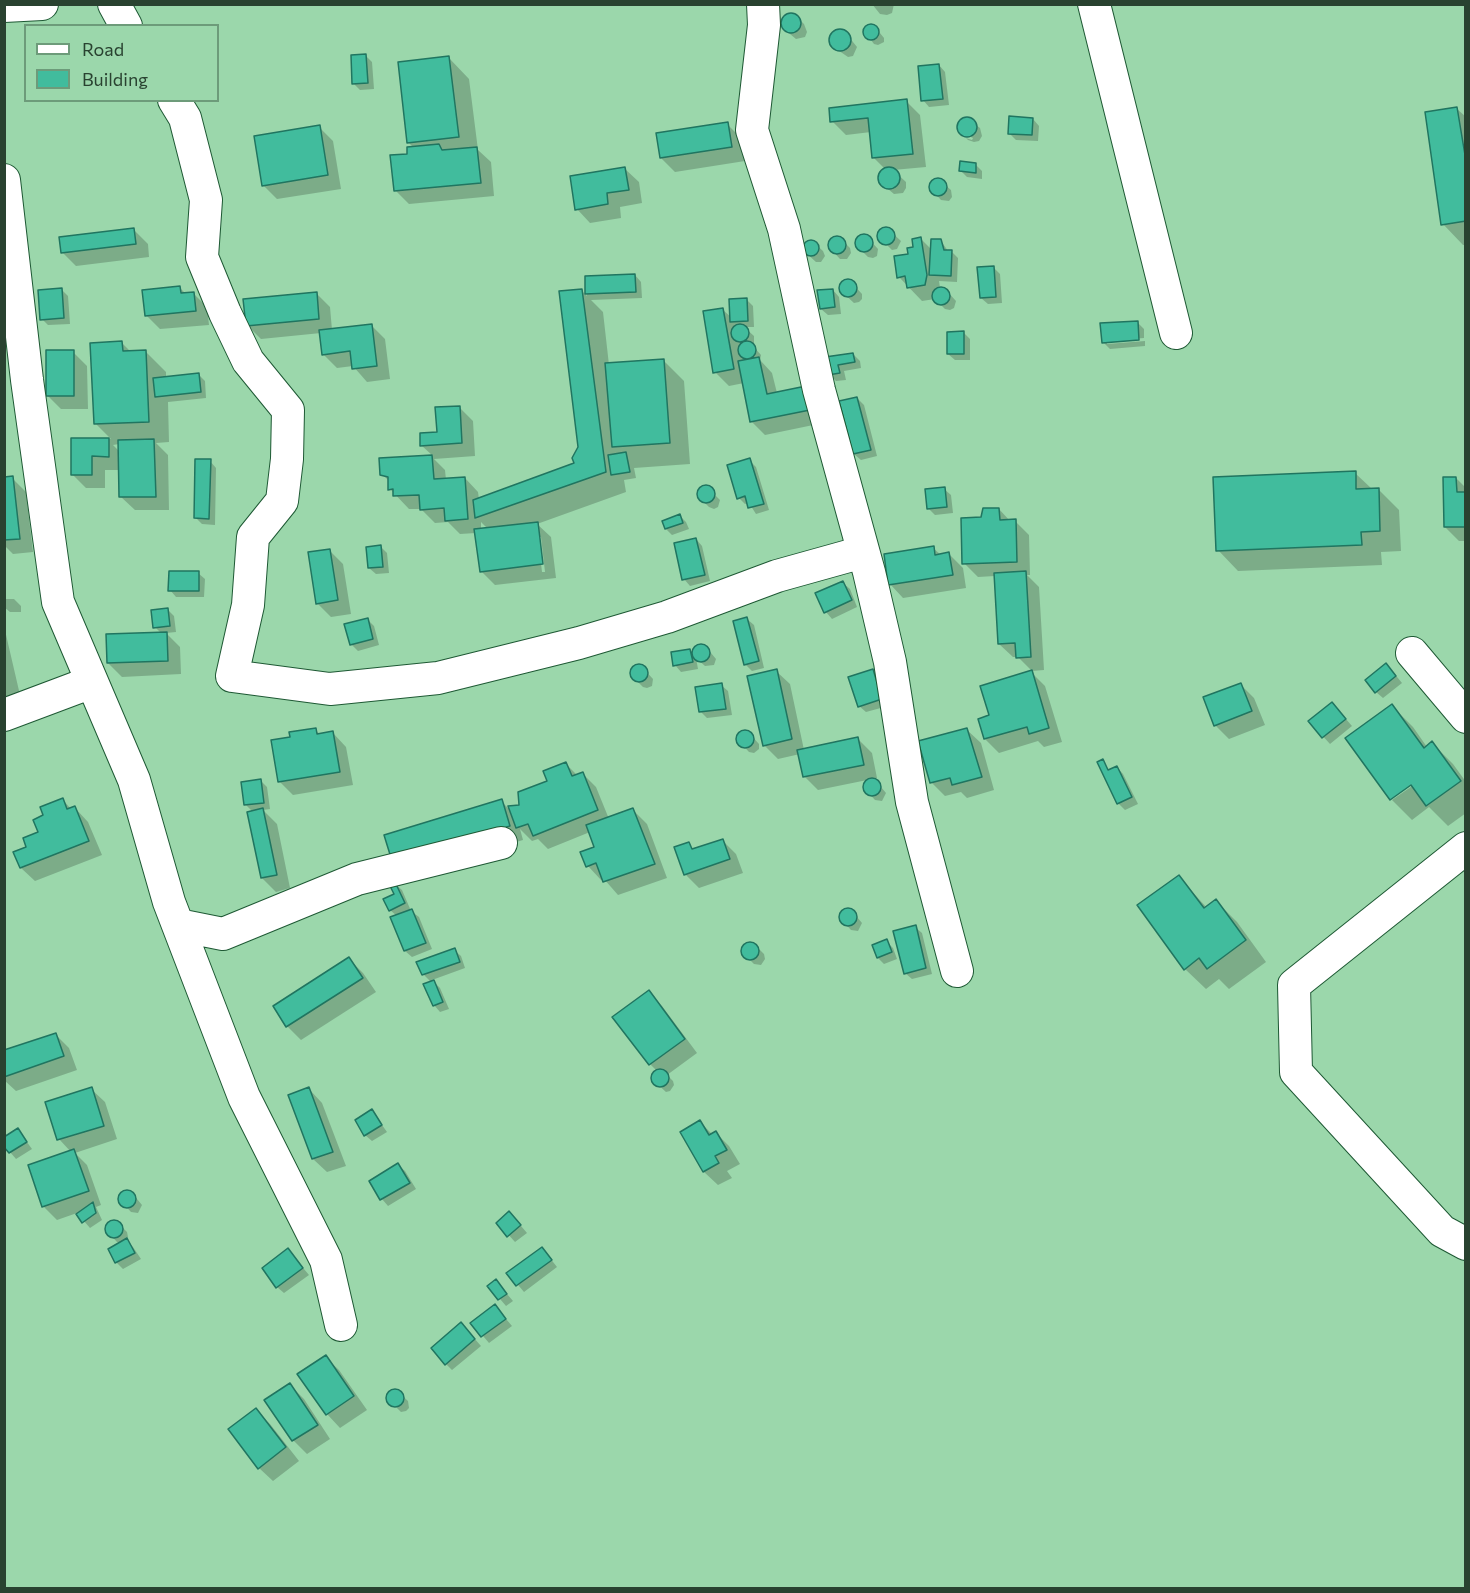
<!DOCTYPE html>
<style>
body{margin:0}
#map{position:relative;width:1470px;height:1593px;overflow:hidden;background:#9bd7ab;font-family:Commissioner,sans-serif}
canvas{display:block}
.frame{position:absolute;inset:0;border:6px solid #294230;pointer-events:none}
.legend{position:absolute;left:24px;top:24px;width:195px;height:78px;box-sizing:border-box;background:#9bd7ab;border:2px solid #6d9b7a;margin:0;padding:8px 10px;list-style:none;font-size:18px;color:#294230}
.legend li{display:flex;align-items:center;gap:12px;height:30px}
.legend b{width:30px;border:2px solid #6d9b7a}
</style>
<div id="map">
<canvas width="1470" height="1593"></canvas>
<div class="frame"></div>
<ul class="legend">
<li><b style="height:8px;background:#fff"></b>Road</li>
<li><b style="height:16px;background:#41bc9d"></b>Building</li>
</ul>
</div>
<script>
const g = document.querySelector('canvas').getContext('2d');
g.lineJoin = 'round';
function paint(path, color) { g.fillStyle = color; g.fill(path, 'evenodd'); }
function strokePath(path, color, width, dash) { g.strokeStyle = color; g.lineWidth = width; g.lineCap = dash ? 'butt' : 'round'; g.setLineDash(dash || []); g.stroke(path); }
paint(new Path2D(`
 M872,4H894L892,13L887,15L880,14Z
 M791,14L797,17L804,24L807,32L805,37L796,39L784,29L782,23L784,18Z
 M871,25L875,27L884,38V42L878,45L874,44L864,31L865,28Z
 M839,31L845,32L857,47L853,56L848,57L832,46L830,40L833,34Z
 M366,56L372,62L374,89L360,90L354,84Z
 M449,58L469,79L478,150L491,162L494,196L409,204L395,190L409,155L414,148L409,143Z
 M939,65L945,72L949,105L929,107L923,100Z
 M906,101L920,115L926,167L893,170L906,182V188L903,193L894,194L882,184L880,178L882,172L886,170L873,157L871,132L846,135L832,121Z
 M1457,109L1466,117V245H1463L1443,224Z
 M963,119H968L980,128L982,136L979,141L974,142L968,140L966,138L972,140L973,138L964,134V136L961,133L959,125Z
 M1033,119L1039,126L1038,141L1016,140L1010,134Z
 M727,124L741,138L745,161L675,172L661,158Z
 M319,127L333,141L341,189L277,199L263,185Z
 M975,164L982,171V179L967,177L961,171Z
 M625,169L639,182L642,203L620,207L621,218L590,223L577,209Z
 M935,180H939L951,190L952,197L949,201L941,200L931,189L932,183Z
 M883,229H888L901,241L897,249L892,250L880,238V232Z
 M134,230L148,244L149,257L76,266L62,252Z
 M866,236L878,249L877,256L873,258L868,257L857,246V242L862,237Z
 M834,238L843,241L850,248L851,253L847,259H840L830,248L831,241Z
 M921,239L932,250L941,241L948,251L952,252L958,258L957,282L939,281L940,288L946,290L956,301L954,308L950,310L945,309L935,299L922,301L899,277Z
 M812,241L823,251L825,256L821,262H816L805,252L804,246L806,242Z
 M993,267L1000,274L1002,303L988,304L981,298Z
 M635,275L641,282L642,298L591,300L603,312L609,365L663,360L684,381L690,464L634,468L636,478L624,480L626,492L537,524L551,537L556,578L495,585L481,571L476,533L460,534L448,522L435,523L421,509H409L390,489V482L382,474L381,460L433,456L421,445L438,433L459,407L473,421L475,456L434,459L445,470L446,480L465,478L478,492L479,499L576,464L580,448L582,291L587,296L586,278ZM481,522L488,529L481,530ZM538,537H541L545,572H542Z
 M850,281L862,294V299L859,302L854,303L841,291V286L846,282Z
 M180,288L186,294L193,293L207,307L209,325L160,329L146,315Z
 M62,290L68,296L70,324L48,325L42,319Z
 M833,290L839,297L841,314L828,315L821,309Z
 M316,293L330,307L332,330L371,325L385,339L390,379L367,382L353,366L337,368L323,354L321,333L261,339L247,325Z
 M747,300L753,306L754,327H744L754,336V343L752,345L761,355L760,360L772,373L777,393L805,388L823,423L765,435L751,421L744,383L729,386L715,372L723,310L732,318Z
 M1137,322L1144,329V338L1107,341V344L1145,341V346L1110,349L1103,342Z
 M964,333L970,339V360H955L948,354Z
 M122,343L131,352L145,351L166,372V378L198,374L205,381L206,398L168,402L169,442L156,443L168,455L169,510H135L121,497L120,470H105V488H86L72,474L73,439H111L96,424ZM119,444V451L113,445Z
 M73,352L87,366L88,409H61L47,395Z
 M853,354L860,361L861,368L844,371L846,380L836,381L829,374L827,359Z
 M857,398L864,405L877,456L861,460L854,454Z
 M749,460L756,467L769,510L756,514L749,503L745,504L739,498Z
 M210,461L216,468L215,525L202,524L196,518Z
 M1355,473L1372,489H1378L1399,510L1401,551L1381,552L1382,565L1238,571L1218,550Z
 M4,478H12L26,492L33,552L13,554L4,545Z
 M1456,478L1466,488V541H1459L1445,527Z
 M707,487L720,500L718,507L714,509L709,507L699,497V492L703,488Z
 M944,489L951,495L953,513L935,515L929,509Z
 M999,509L1010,521H1015L1029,535L1030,575H1027L1039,587L1044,670L1032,671L1018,657H1013L999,644L995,576L978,577L964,563L982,519Z
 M680,516L686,522L689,529L672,535L666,529Z
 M696,539L702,546L710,581L690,586L684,579Z
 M381,547L387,553L389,573L376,574L369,568Z
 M933,548L941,555L949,554L963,568L966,588L903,598L890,584Z
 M329,550L343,564L351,614L331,617L317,603Z
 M198,573L205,579L204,597H176L170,590Z
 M843,583L850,589L857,607L832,619L826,612Z
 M4,599H14L21,606V612H10L4,607Z
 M168,610L174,616L176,632L166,633L180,647L181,674L122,677L108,663L161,633L155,627Z
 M367,619L374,626L379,645L358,651L351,644Z
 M747,619L754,625L764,668L752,671L745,664Z
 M4,626L20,695L4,698Z
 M701,646L706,647L716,659L714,665L705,666L696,658L698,669L681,672L675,665L690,650L695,656L696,649Z
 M641,666L653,679L652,686L647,688L643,687L632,676V672L637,667Z
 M776,671L790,684L804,750L858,739L872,753L877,778L818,790L804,776L800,754L778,759L764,745Z
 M872,671L879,677L888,706L866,712L859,706Z
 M1031,672L1045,686L1062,742L1044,747L1038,741L999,753L985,739L979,720L991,716Z
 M1393,672L1402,683L1383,698L1376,692Z
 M1240,684L1254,698L1265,725L1229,739L1215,725Z
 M721,685L728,691L732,715L707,718L701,712Z
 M1392,706L1413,727L1427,747L1432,743L1453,764L1466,782V813L1448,826L1429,807L1412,820L1392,800L1418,782L1416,779L1392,796V800L1347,739Z
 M1338,710L1352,726L1330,744L1310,722Z
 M316,730L320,735L333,733L346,747L353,785L293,795L279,781Z
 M967,730L981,743L994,790L967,798L961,792L945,796L931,782Z
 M742,732L749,733L759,744V749L754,753L749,752L739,741V735Z
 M1102,761L1110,771L1117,767L1123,774L1138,804L1125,810L1118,803Z
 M566,764L577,775L582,773L596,787L609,819L633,810L647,824L667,878L618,895L604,879L601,880L588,866L596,848L590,832L548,849L538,839L532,841L520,829L523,840L407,874L501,801L508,808L521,806Z
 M869,780L876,781L886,793L882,801L875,800L865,789L866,783Z
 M261,781L267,787L270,809L263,810L277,824L290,888L276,892L262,878L253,812L246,805Z
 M63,800L71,809L75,808L88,822L102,855L35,881L21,868L28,848L40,833L45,816Z
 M722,840L736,854L743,873L699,888L686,875L676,848L688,844L694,850Z
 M1179,877L1207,908L1216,901L1237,922L1266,962L1229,989L1219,979L1206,989L1185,969Z
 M395,884L402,890L411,911L419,917L432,949L412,957L405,951L392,918L397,916L390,910L396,894Z
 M845,910L852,911L862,923L858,931L851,930L841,919L842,913Z
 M915,927L922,933L932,974L912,979L905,973Z
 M886,941L893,948L897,959L884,964L878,958L873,946Z
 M748,944L757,947L764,954L765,959L761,965L754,964L744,954V947Z
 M454,950L461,956L465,968L432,980L440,988L449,1009L440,1012L434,1005L431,982L423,974Z
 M349,959L363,973L376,992L301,1040L288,1027L275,1007Z
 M648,992L662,1006L697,1053L667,1075L673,1081L674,1085L670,1091L666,1092L653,1080L654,1074L657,1071L650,1064Z
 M55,1034L69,1048L77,1070L16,1091L4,1080V1052Z
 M91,1089L105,1102L117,1139L75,1153L87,1165L101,1205L96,1207L102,1220L90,1228L77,1213L57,1220L43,1206L71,1152L59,1139Z
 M309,1089L322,1103L346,1166L327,1172L313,1159L290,1096Z
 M372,1111L387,1132L372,1141L365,1135Z
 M700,1122L713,1135L716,1133L729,1146L740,1164L727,1171L732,1178L718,1185L704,1172L682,1132Z
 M18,1130L32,1149L16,1159L10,1152Z
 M398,1165L405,1171L416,1189L388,1206L382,1199L371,1181Z
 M125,1192L132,1193L142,1205L138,1213L131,1212L121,1201L122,1195Z
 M516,1220L527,1233L515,1242L498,1223Z
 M111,1222L120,1225L127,1232L128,1237L126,1240L133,1247L141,1259L123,1269L116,1262L122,1243L117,1242L107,1231L108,1225Z
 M542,1248L557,1267L524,1292L509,1274Z
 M288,1250L309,1275L284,1293L277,1287Z
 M496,1281L513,1301L506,1306L489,1286Z
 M495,1306L512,1326L489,1343L472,1323Z
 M467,1330L481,1346L452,1370L446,1364Z
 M325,1357L339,1370L367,1410L340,1428L327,1414Z
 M290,1385L304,1399L330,1439L307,1454L293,1440L266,1400Z
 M393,1391H397L408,1401L409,1408L406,1411L401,1412L389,1400V1394Z
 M256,1410L270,1424L299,1461L273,1481L259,1468Z`), '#0003');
const building = new Path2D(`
 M781 23a10 10 0 1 1 20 0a10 10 0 1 1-20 0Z
 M863 32a8 8 0 1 1 16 0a8 8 0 1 1-16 0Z
 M829 40a11 11 0 1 1 22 0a11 11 0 1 1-22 0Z
 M366,54L368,83L352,84L351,55Z
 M449,56L459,137L407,143L398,62Z
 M939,64L943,99L921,101L918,66Z
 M907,99L913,154L872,158L868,118L830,122L829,108Z
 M1457,107L1466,161V221L1441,225L1425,112Z
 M1009,116L1033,118L1032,135L1008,134Z
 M957 127a10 10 0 1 1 20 0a10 10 0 1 1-20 0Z
 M728,122L732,147L660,158L656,133Z
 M320,125L328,175L262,186L254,136Z
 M439,144L442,150L477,147L481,183L394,191L390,155L407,154V147Z
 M960,161L976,163V173L959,171Z
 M625,167L629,190L607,193L608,204L575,210L570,176Z
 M878 178a11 11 0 1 1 22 0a11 11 0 1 1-22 0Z
 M929 187a9 9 0 1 1 18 0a9 9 0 1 1-18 0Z
 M877 236a9 9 0 1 1 18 0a9 9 0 1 1-18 0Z
 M134,228L136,244L61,253L59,237Z
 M855 243a9 9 0 1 1 18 0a9 9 0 1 1-18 0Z
 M828 245a9 9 0 1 1 18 0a9 9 0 1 1-18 0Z
 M921,237L927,275L925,285L907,288L905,276L897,278L894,256L908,254L907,248L913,247L912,239Z
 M931,239H941L944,250H952L951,276L929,275Z
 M803 248a8 8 0 1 1 16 0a8 8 0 1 1-16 0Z
 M994,266L996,297L980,298L977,267Z
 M635,274L636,292L585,294V276Z
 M839 288a9 9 0 1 1 18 0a9 9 0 1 1-18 0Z
 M180,286L181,293L194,292L196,311L145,316L142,290Z
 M932 296a9 9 0 1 1 18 0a9 9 0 1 1-18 0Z
 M62,288L64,318L40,320L38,290Z
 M582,289L606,472L475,518L473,500L574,463L572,458L578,447L559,291Z
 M833,289L835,307L820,309L817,290Z
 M317,292L319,319L246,326L243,299Z
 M747,298L748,321L730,322L729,299Z
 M723,308L734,369L713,373L703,311Z
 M1138,321L1139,340L1102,343L1100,323Z
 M372,324L377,366L352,369L350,351L322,355L319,330Z
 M731 333a9 9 0 1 1 18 0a9 9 0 1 1-18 0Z
 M964,331V354H947V332Z
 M122,341L123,351L146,350L149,422L94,424L90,343Z
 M738 350a9 9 0 1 1 18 0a9 9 0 1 1-18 0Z
 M46,350H74V396H46Z
 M853,353L855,362L838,365L840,373L828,375L825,357Z
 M759,357L767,394L806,386L810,410L750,422L738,361Z
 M664,359L670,443L612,447L605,363Z
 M199,373L201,392L155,397L153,378Z
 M857,397L871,450L853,454L839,401Z
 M460,406L462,443L420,446V433L437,432L435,407Z
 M71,438H109V457L92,456V475H71Z
 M154,439L156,497H119L118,440Z
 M626,452L630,472L611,475L608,455Z
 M432,455L434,479L465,477L468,519L445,521L444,508L420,510L419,495L393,496V489L388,490V477L380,475L379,458Z
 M750,458L764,504L748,508L745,496L737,499L727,465Z
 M195,459H211L209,519L194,518Z
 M1356,471V489L1379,488L1380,531L1361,532L1362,545L1216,551L1213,477Z
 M13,476L20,539L4,540V477Z
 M1443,477H1456L1457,492H1466V527H1444Z
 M697 494a9 9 0 1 1 18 0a9 9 0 1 1-18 0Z
 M945,487L947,507L927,509L925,489Z
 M983,508H999L1000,520L1016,519L1017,562L962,564L961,518L981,517Z
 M680,514L683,523L665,529L662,521Z
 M538,522L543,564L480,572L474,529Z
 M696,538L705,575L682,580L674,543Z
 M381,545L383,567L368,568L366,547Z
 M934,546L935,555L949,552L953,575L888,585L884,554Z
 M330,549L338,600L316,604L308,552Z
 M169,571H199V591H168Z
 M1026,571L1031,657L1016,658L1015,643L998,644L994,573Z
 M843,581L852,600L824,613L815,593Z
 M168,608L170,626L153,628L151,610Z
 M747,617L759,661L744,665L733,621Z
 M368,618L373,639L350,645L344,624Z
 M167,632L168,661L107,663L106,634Z
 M692 653a9 9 0 1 1 18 0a9 9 0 1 1-18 0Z
 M690,649L693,662L673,666L671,652Z
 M1386,663L1396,676L1375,693L1365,680Z
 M630 673a9 9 0 1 1 18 0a9 9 0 1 1-18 0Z
 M777,669L792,739L763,746L747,676Z
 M873,669L882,699L858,707L848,677Z
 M1032,670L1049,728L1029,734L1027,727L984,739L978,719L989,715L980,686Z
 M722,683L726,709L699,712L695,687Z
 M1241,683L1252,711L1214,726L1203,697Z
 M1332,702L1346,719L1322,738L1308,721Z
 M1392,704L1424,748L1432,741L1461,781L1426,806L1411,785L1390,800L1345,738Z
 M316,728L317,734L333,731L340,772L278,782L271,740L290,737L289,732Z
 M967,728L982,777L952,785L950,778L930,783L918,741Z
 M736 739a9 9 0 1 1 18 0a9 9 0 1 1-18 0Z
 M858,737L864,765L803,777L797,750Z
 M1103,759L1108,770L1117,766L1132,797L1117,804L1097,762Z
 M566,762L572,776L583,772L598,810L533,836L528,824L516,828L508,806L519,805L518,792L547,781L543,771Z
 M863 787a9 9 0 1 1 18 0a9 9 0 1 1-18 0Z
 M261,779L264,803L244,805L241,782Z
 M63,798L67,809L75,806L89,841L20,868L13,852L26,847L23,838L38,832L33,820L43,815L40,807Z
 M502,799L510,826L392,861L384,835Z
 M263,808L277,875L261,878L247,812Z
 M633,808L655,864L603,882L596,863L586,867L580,852L594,847L586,825Z
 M723,839L730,859L684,875L674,847L689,842L692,849Z
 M1179,875L1204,908L1216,899L1246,940L1207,969L1199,958L1184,970L1137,905Z
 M395,882L405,903L389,911L383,899L394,894L389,884Z
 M839 917a9 9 0 1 1 18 0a9 9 0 1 1-18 0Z
 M412,909L426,943L404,951L390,917Z
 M916,925L926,968L904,974L893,931Z
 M887,939L892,952L877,958L872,945Z
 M741 951a9 9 0 1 1 18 0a9 9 0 1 1-18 0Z
 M455,948L460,962L422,975L416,962Z
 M349,957L363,978L286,1027L273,1006Z
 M434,980L443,1002L433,1006L423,984Z
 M649,990L685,1039L649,1065L612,1017Z
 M56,1033L64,1056L4,1077V1050Z
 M651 1078a9 9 0 1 1 18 0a9 9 0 1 1-18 0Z
 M92,1087L104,1126L57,1140L45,1102Z
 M309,1087L333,1152L312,1159L288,1095Z
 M372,1109L382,1125L364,1136L355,1120Z
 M700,1120L709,1135L716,1131L727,1150L715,1156L719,1163L703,1172L680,1132Z
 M18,1128L27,1142L9,1153L4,1147V1137Z
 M74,1149L89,1191L42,1207L28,1165Z
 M398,1163L410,1183L380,1200L369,1181Z
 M118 1199a9 9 0 1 1 18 0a9 9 0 1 1-18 0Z
 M93,1202L96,1213L82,1223L76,1214Z
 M509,1211L521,1225L507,1237L496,1223Z
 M105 1229a9 9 0 1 1 18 0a9 9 0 1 1-18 0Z
 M127,1238L135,1253L115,1263L108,1249Z
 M542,1247L552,1260L516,1286L506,1273Z
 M288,1248L303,1268L276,1288L262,1268Z
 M496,1279L507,1294L498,1300L487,1286Z
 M495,1304L506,1319L481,1337L470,1323Z
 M461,1322L475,1339L445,1365L431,1348Z
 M326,1355L354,1396L326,1415L297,1374Z
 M290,1383L318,1425L292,1441L264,1400Z
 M386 1398a9 9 0 1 1 18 0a9 9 0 1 1-18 0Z
 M256,1408L286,1447L258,1469L228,1429Z`);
paint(building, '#41bc9d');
strokePath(building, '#207560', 1.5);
const minor = new Path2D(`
 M114,4L126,26
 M763,4L764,25L752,130L784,229L819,390L869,572L890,662L912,802L957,971
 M1094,4L1176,333
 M4,6L42,4
 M174,100L185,118L206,200L202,257L225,313L248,361L288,410L287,459L282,501L253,537L248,605L232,676L330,689L438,678L579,643L667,617L777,576L863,552
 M4,180L27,380L58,602L134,780L169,902L244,1097L326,1260L341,1325
 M1412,653L1466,717
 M4,715L92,682
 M1466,848L1294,985L1296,1072L1442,1231L1466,1244
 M178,925L223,934L357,879L501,843`);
strokePath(minor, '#1e5934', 34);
strokePath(minor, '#fff', 32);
</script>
